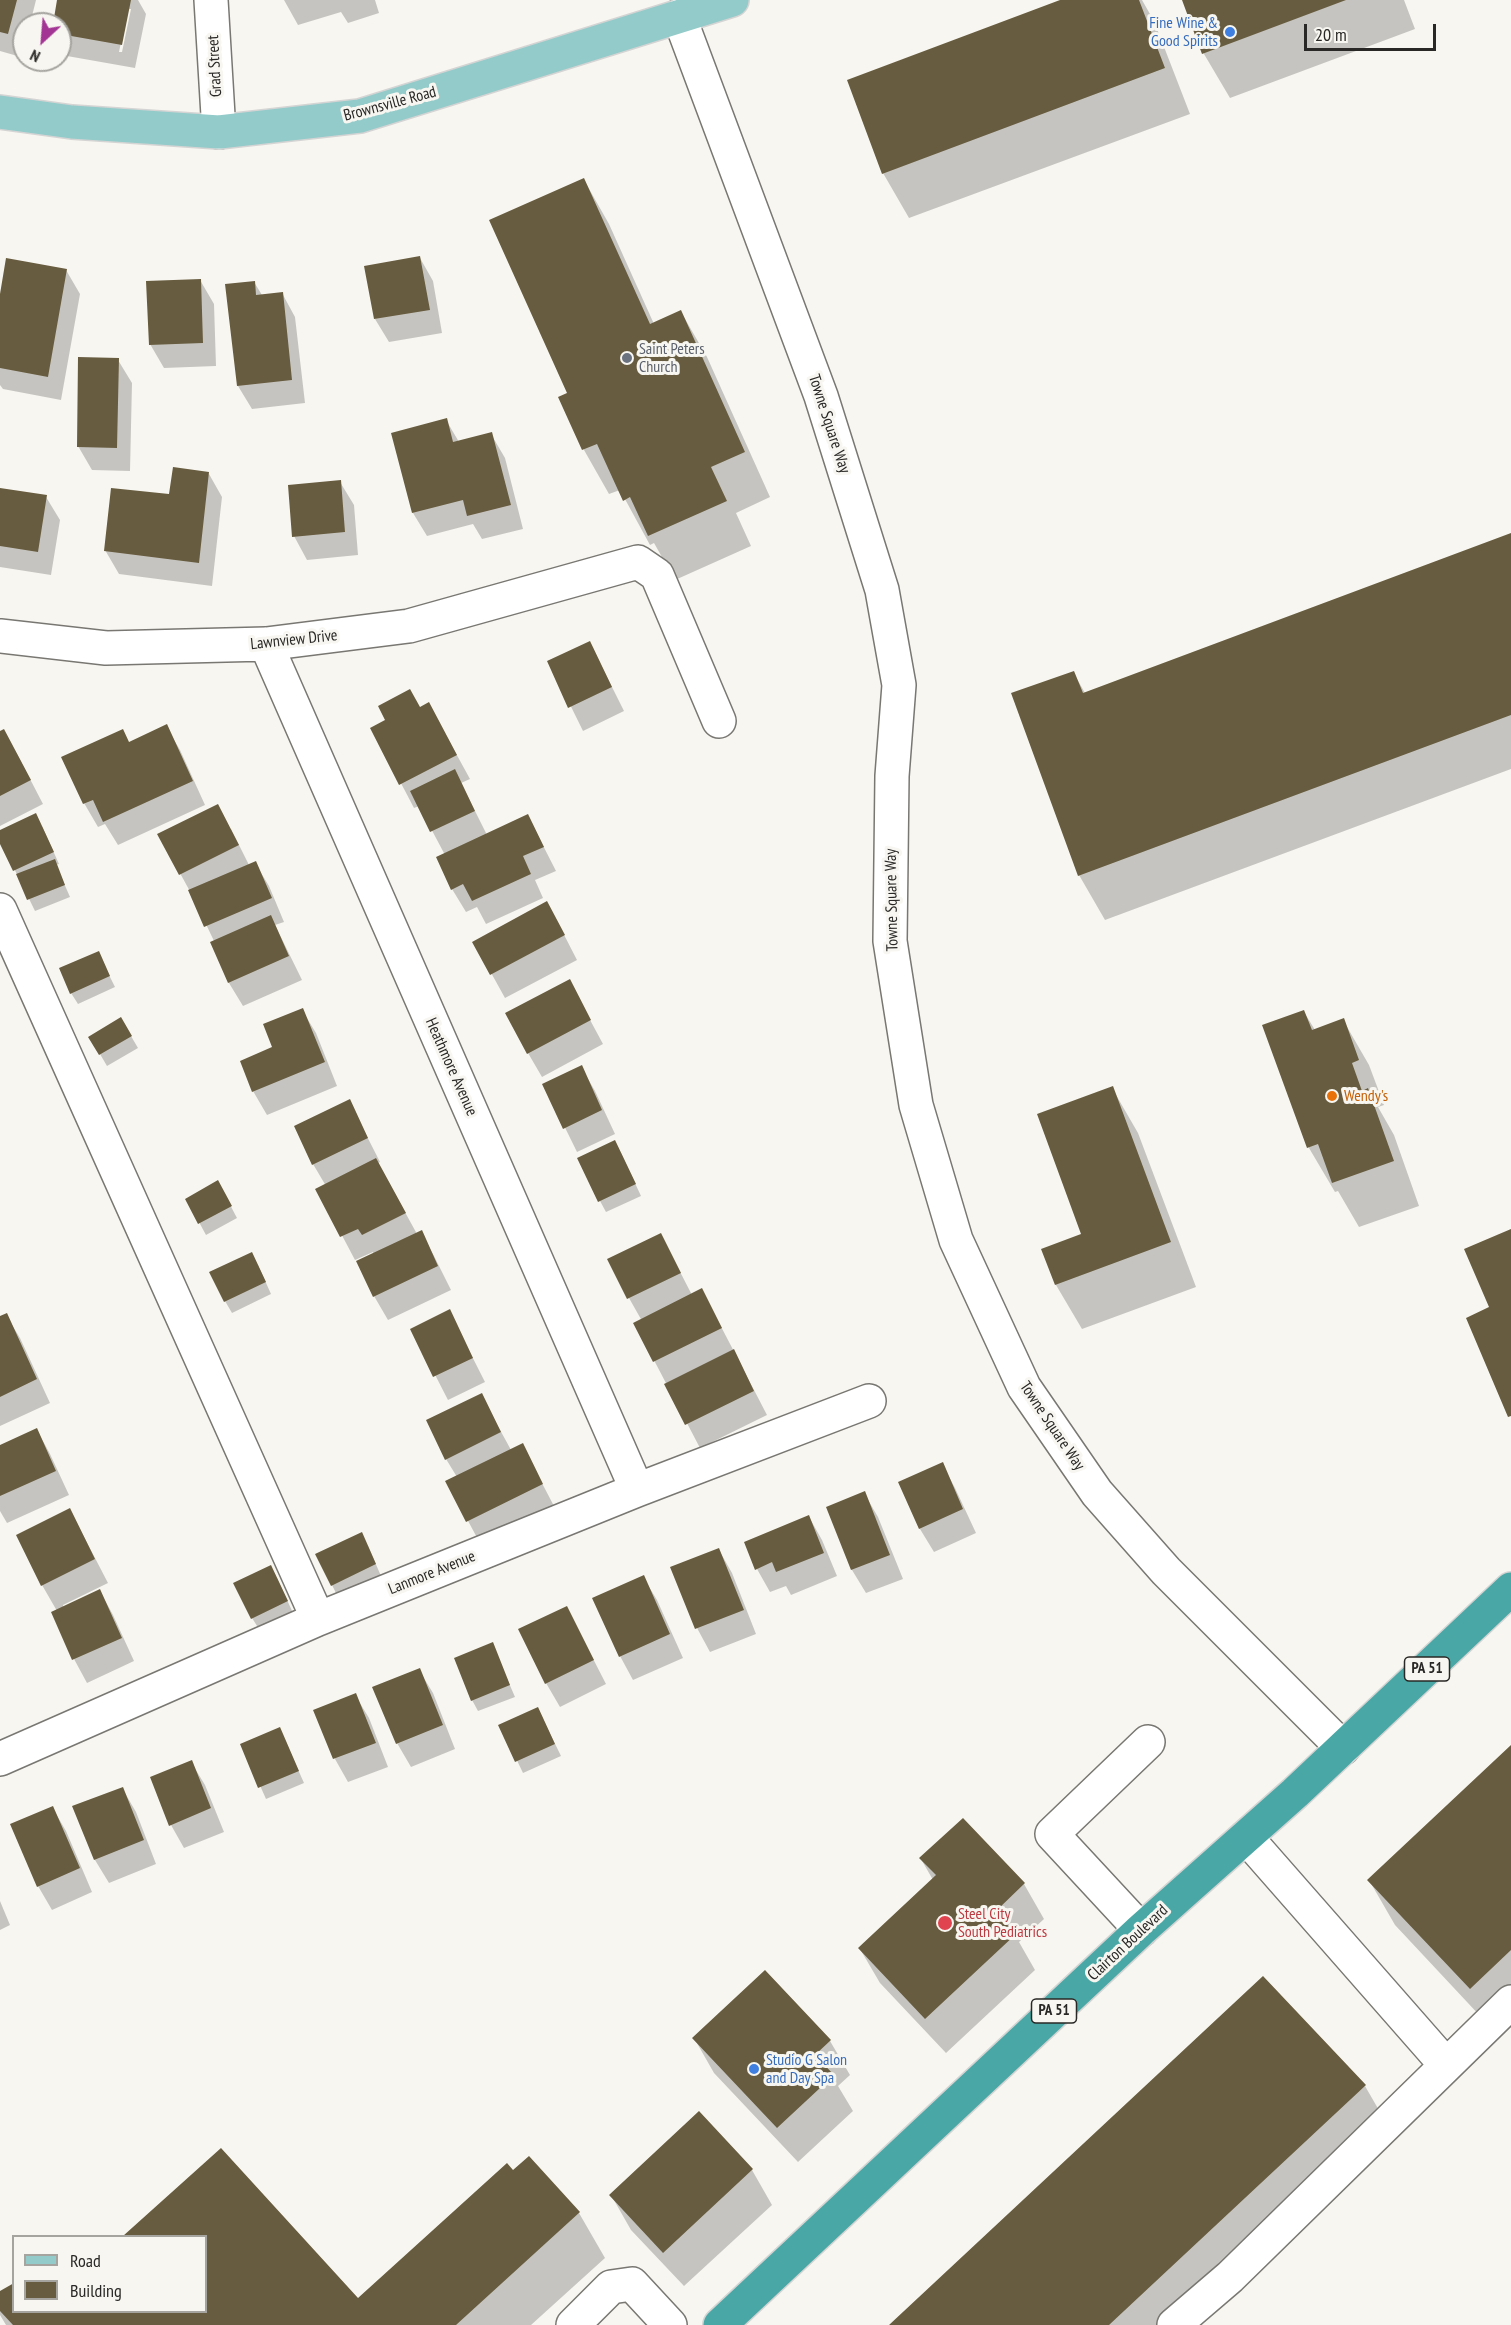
<!DOCTYPE html>
<style>
body{margin:0}
#map{position:relative;width:1511px;height:2325px;overflow:hidden;background:#f8f6f0;font-family:"PT Sans Narrow",sans-serif}
canvas{display:block}
.legend{position:absolute;left:12px;top:2235px;width:195px;height:78px;box-sizing:border-box;background:#f8f6f0;border:2px solid #a5a49f;margin:0;padding:8px 10px;list-style:none;font-size:18px;color:#292826}
.legend li{display:flex;align-items:center;gap:12px;height:30px}
.legend b{width:30px;border:2px solid #a5a49f}
.north{position:absolute;left:12px;top:12px;width:60px;height:60px;box-sizing:border-box;background:#f8f6f0;border:2px solid #a5a49f;border-radius:50%;rotate:206deg;font-size:16px;font-weight:700;line-height:24px;text-align:center;color:#292826}
.north::after{content:'';display:block;margin:auto;width:21px;height:27px;background:#a33695;clip-path:polygon(50% 0,100% 100%,50% 72%,0 100%)}
.scale{position:absolute;left:1304px;top:24px;width:132px;height:27px;box-sizing:border-box;border:3px solid #292826;border-top:0;padding-left:8px;font-size:18px;line-height:21px;white-space:nowrap;color:#292826;-webkit-text-stroke:4px #f8f6f0;paint-order:stroke}
</style>
<div id="map">
<canvas width="1511" height="2325"></canvas>
<ul class="legend">
<li><b style="height:8px;background:#92cbc9"></b>Road</li>
<li><b style="height:16px;background:#675c3f"></b>Building</li>
</ul>
<div class="north">N</div>
<div class="scale">20 m</div>
</div>
<script>
const g = document.querySelector('canvas').getContext('2d');
g.lineJoin = 'round';
function paint(path, color) { g.fillStyle = color; g.fill(path, 'evenodd'); }
function strokePath(path, color, width, dash) { g.strokeStyle = color; g.lineWidth = width; g.lineCap = dash ? 'butt' : 'round'; g.setLineDash(dash || []); g.stroke(path); }
function drawText(font, color, halo, rows, align = 'center') {
  g.font = font + ' "PT Sans Narrow",sans-serif'; g.lineWidth = 6; g.setLineDash([]); g.textBaseline = 'middle'; g.strokeStyle = halo; g.fillStyle = color; for (const [text, x, y, turn = 0] of rows) {
    g.save(); g.translate(x, y); g.rotate((+turn || 0) * Math.PI / 180); g.textAlign = isNaN(turn) ? turn : align; if (halo) g.strokeText(text, 0, 0); g.fillText(text, 0, 0); g.restore();
  }
}
paint(new Path2D(`
 M0,0H36L30,24H24V47L21,57L0,51Z
 M59,0H138L146,14L135,68L67,56L60,45V24H55ZM128,9H131L122,52H119Z
 M284,0H375L379,13L348,23L341,12L298,25Z
 M1064,0H1142L1154,21L1190,114L909,218L883,173Z
 M1184,0H1404L1415,29L1230,98L1204,54Z
 M584,180L609,224L654,324L681,312L707,357L770,497L736,513L751,546L675,580L654,543L650,545L620,490L609,494L584,450L560,398L569,394Z
 M420,258L433,281L442,333L389,342L375,319Z
 M66,270L80,294L61,400L3,389L0,385V302Z
 M200,280L214,304L216,366L164,368L150,344Z
 M254,282L262,295L282,293L295,317L305,403L252,409L238,386Z
 M118,360L132,383L130,471L92,470L78,446Z
 M446,420L459,442L491,434L505,458L523,529L482,539L473,524L427,536L413,513Z
 M209,474L222,497L212,586L119,574L105,550L171,496Z
 M340,482L354,505L358,555L307,560L294,536Z
 M0,489L46,497L60,520L51,575L0,567Z
 M1511,535V769L1105,920L1079,875L1073,672L1085,693Z
 M590,643L624,711L583,731L549,662Z
 M420,709L442,728L470,779L461,783L487,835L528,816L556,871L535,880L543,898L486,924L477,907L466,912L452,889L445,855L419,806L414,808L372,728Z
 M166,726L180,750L205,805L118,845L105,824L98,827L84,803Z
 M0,733L17,754L43,804L0,826Z
 M42,826L59,864L56,865L70,897L35,911L0,840V831Z
 M231,829L249,865L255,863L269,886L284,922L275,925L302,980L243,1006L229,983L212,943L214,941L192,895L159,835Z
 M560,927L577,960L505,998L474,942Z
 M98,953L115,987L78,1004L71,993Z
 M582,1005L603,1044L542,1077L528,1053Z
 M302,1010L316,1033L337,1086L267,1115L253,1091L274,1048Z
 M1304,1012L1315,1030L1343,1020L1369,1065L1384,1105L1378,1107L1394,1135L1419,1206L1359,1227L1338,1191L1335,1192L1309,1148L1264,1026Z
 M121,1019L138,1048L107,1066L90,1037Z
 M581,1067L595,1091L615,1134L577,1152L544,1085Z
 M1112,1088L1138,1133L1196,1287L1082,1329L1056,1285L1043,1250L1083,1235Z
 M349,1101L380,1162L378,1163L417,1234L421,1232L434,1256L451,1290L388,1320L374,1296L373,1252L355,1260L318,1190L326,1186L313,1164Z
 M621,1153L641,1196L606,1212L600,1201Z
 M218,1182L237,1218L206,1235L187,1200Z
 M661,1235L692,1295L702,1290L767,1415L700,1448L635,1324L642,1321L629,1298Z
 M258,1265L271,1294L232,1313L225,1301Z
 M449,1311L485,1382L448,1400L412,1330Z
 M6,1315L20,1338L50,1403L0,1426V1318Z
 M481,1395L511,1450L522,1445L555,1508L481,1545L447,1482L457,1477L446,1459Z
 M37,1430L50,1454L69,1495L7,1523L0,1511V1446Z
 M942,1464L955,1488L976,1533L934,1552L920,1529Z
 M864,1493L878,1517L903,1579L866,1593L852,1570L828,1508Z
 M70,1510L108,1583L63,1605L64,1608L100,1591L113,1615L134,1661L87,1683L74,1659L57,1611L42,1585Z
 M809,1517L822,1540L837,1576L791,1595L786,1586L770,1592L757,1569Z
 M368,1546L381,1576L338,1597L332,1585Z
 M719,1550L732,1573L756,1634L710,1652L697,1628L672,1568Z
 M643,1577L657,1600L683,1658L633,1680L620,1656Z
 M277,1578L293,1613L259,1629L252,1618Z
 M567,1608L606,1684L560,1707L546,1683Z
 M492,1644L515,1697L478,1711L472,1700Z
 M419,1670L433,1693L455,1749L411,1767L397,1743Z
 M355,1695L369,1718L388,1767L348,1782L335,1759L315,1710Z
 M538,1709L561,1756L523,1773L500,1725Z
 M280,1729L304,1783L266,1799L242,1745Z
 M1511,1747V2019L1496,2033L1395,1925L1369,1880Z
 M191,1762L205,1785L224,1832L184,1848L171,1825Z
 M122,1788L136,1812L156,1864L109,1883L95,1860L74,1807Z
 M52,1807L66,1831L92,1892L52,1910L38,1886Z
 M921,1859L1024,1884L1044,1919L1019,1942L1035,1970L946,2053L880,1983L860,1949L933,1880Z
 M0,1901L10,1925L0,1930Z
 M694,2038L830,2041L850,2075L838,2086L853,2111L798,2162L714,2073Z
 M1365,2086L1391,2131L1183,2325H891Z
 M699,2113L752,2170L772,2205L684,2286L631,2230L611,2195Z
 M221,2150L358,2300L513,2172L579,2213L605,2258L531,2325H6L0,2315V2293L14,2312H206V2236H125Z`), '#0003');
paint(new Path2D(`
 M0,0H17L8,34L0,32Z
 M57,0H131L122,45L60,34V24H53Z
 M1060,0H1139L1165,68L882,174L847,80Z
 M1182,0H1346L1202,54Z
 M584,178L650,324L681,310L745,452L711,467L727,501L648,536L630,497L623,501L597,444L582,450L558,397L567,393L489,220Z
 M420,256L430,310L374,319L364,266Z
 M6,258L67,269L48,377L0,368V294Z
 M201,279L203,343L149,345L146,281Z
 M255,281L256,295L283,292L292,380L237,386L225,284Z
 M78,357L119,358L117,448L77,447Z
 M447,418L453,442L492,432L511,505L467,516L463,500L412,513L391,433Z
 M173,467L209,472L199,563L104,551L111,488L169,494Z
 M341,480L345,532L292,537L288,485Z
 M0,488L47,495L38,552L0,546Z
 M1511,533V715L1078,876L1011,693L1074,671L1083,693Z
 M590,641L612,687L568,708L547,661Z
 M410,689L420,707L429,702L457,755L399,785L370,728L385,720L378,706Z
 M167,724L193,781L103,822L93,800L83,804L61,757L123,729L129,742Z
 M4,729L31,780L0,796V731Z
 M455,769L475,811L430,832L410,791Z
 M218,804L239,845L179,875L157,834Z
 M36,813L54,852L13,871L0,844V830Z
 M528,814L544,847L523,856L531,874L472,901L463,884L451,890L436,857Z
 M55,859L65,885L27,900L16,874Z
 M256,861L272,898L204,927L188,890Z
 M547,901L565,935L490,975L472,942Z
 M271,915L289,956L228,983L210,942Z
 M99,951L110,976L70,994L59,968Z
 M570,979L591,1020L527,1054L505,1013Z
 M303,1008L325,1062L252,1092L240,1061L272,1047L263,1024Z
 M1304,1010L1312,1030L1344,1018L1359,1060L1352,1063L1362,1091L1368,1088L1394,1161L1332,1183L1318,1144L1307,1148L1262,1025Z
 M121,1017L132,1036L99,1055L88,1037Z
 M582,1065L602,1110L563,1129L542,1084Z
 M1113,1086L1171,1242L1055,1285L1041,1249L1081,1234L1037,1114Z
 M350,1099L368,1138L312,1165L294,1126Z
 M615,1140L636,1184L598,1202L577,1158Z
 M376,1158L406,1213L362,1235L358,1229L340,1237L315,1189Z
 M218,1180L232,1206L198,1224L185,1199Z
 M1511,1229V1416L1508,1417L1466,1318L1489,1307L1464,1249Z
 M422,1230L438,1266L373,1297L356,1261Z
 M661,1233L681,1273L627,1299L607,1259Z
 M252,1252L266,1282L224,1302L209,1272Z
 M702,1288L722,1328L653,1362L633,1323Z
 M450,1309L473,1358L433,1377L410,1329Z
 M7,1313L37,1379L0,1397V1316Z
 M734,1349L754,1391L685,1425L664,1384Z
 M482,1393L501,1432L445,1460L426,1420Z
 M37,1428L56,1471L0,1496V1445Z
 M523,1443L543,1484L466,1522L445,1481Z
 M943,1462L963,1509L919,1529L898,1482Z
 M865,1491L890,1555L851,1570L826,1507Z
 M70,1508L95,1559L41,1586L16,1535Z
 M809,1515L824,1553L776,1572L772,1562L755,1570L744,1542Z
 M362,1532L376,1564L331,1586L315,1554Z
 M719,1548L744,1610L695,1629L670,1567Z
 M271,1565L288,1601L251,1619L233,1583Z
 M644,1575L670,1634L619,1657L592,1598Z
 M100,1589L122,1638L72,1660L51,1612Z
 M567,1606L594,1660L545,1684L518,1629Z
 M493,1642L510,1685L471,1701L454,1658Z
 M420,1668L443,1725L396,1744L372,1687Z
 M356,1693L376,1743L333,1759L313,1710Z
 M538,1707L555,1744L515,1762L498,1725Z
 M280,1727L299,1771L258,1788L240,1744Z
 M1511,1745V1950L1470,1989L1367,1880Z
 M192,1760L211,1808L169,1826L150,1777Z
 M123,1787L144,1840L94,1860L72,1806Z
 M53,1806L80,1868L37,1887L10,1824Z
 M963,1818L1025,1883L995,1912L1016,1934L925,2019L858,1948L936,1875L919,1858Z
 M765,1970L831,2040L815,2055L834,2075L777,2128L692,2038Z
 M1263,1976L1366,2085L1109,2325H889Z
 M699,2111L753,2169L663,2253L609,2195Z
 M221,2148L358,2298L507,2163L513,2170L529,2156L580,2212L456,2325H13L0,2311V2291L14,2283V2312H206V2236H123Z`), '#675c3f');
const minor = new Path2D(`
 M211,0L219,132
 M679,16L821,396L882,590L899,685L892,776L890,941L916,1105L956,1240L1024,1387L1097,1493L1166,1571L1343,1748
 M0,636L106,648L266,644L409,626L638,562L657,575L719,721
 M266,644L637,1490
 M0,910L318,1619
 M0,1759L318,1619L637,1490L869,1401
 M1246,1837L1446,2065
 M1141,1930L1052,1834L1148,1742
 M573,2325L611,2287L632,2284L670,2325
 M1174,2325L1230,2277L1511,2002`);
const major = new Path2D(`
 M0,112L72,122L219,132L360,116L732,0`);
const highway = new Path2D(`
 M720,2325L1141,1930L1295,1793L1511,1589`);
strokePath(minor, '#797772', 36);
strokePath(major, '#d4d4d4', 36);
strokePath(highway, '#d4d4d4', 36);
strokePath(minor, '#fff', 33);
strokePath(major, '#92cbc9', 33);
strokePath(highway, '#49a8a5', 33);
for (const [x, y, r, color] of [
 [1230,32,6,"#3f7fe0"],
 [627,358,6,"#6b7280"],
 [1332,1096,6,"#e8710a"],
 [945,1923,8,"#e0444e"],
 [754,2069,6,"#3f7fe0"]
]) { const dot = new Path2D(); dot.arc(x, y, r, 0, 2 * Math.PI); g.fillStyle = color; g.fill(dot); strokePath(dot, '#f8f6f0', 2); }
for (const [x, y, w] of [
 [1427,1669,45],
 [1054,2011,45]
]) { const box = new Path2D(); box.roundRect(x - w / 2, y - 12, w, 24, 4.5); g.fillStyle = '#f8f6f0'; g.fill(box); strokePath(box, '#292826', 1.5); }
drawText('bold 15px', '#292826', null, [
 ["PA 51",1427,1669],
 ["PA 51",1054,2011]
]);
drawText('16px', '#366cbe', '#f8f6f0', [
 ["Fine Wine &",1218,23],
 ["Good Spirits",1218,41],
 ["Studio G Salon",766,2060,"left"],
 ["and Day Spa",766,2078,"left"]
], 'right');
drawText('16px', '#292826', '#f8f6f0', [
 ["Grad Street",215,66,-93],
 ["Brownsville Road",390,104,-15],
 ["Towne Square Way",829,424,72],
 ["Lawnview Drive",294,640,-6],
 ["Towne Square Way",892,900,-91],
 ["Heathmore Avenue",451,1067,66],
 ["Towne Square Way",1052,1426,56],
 ["Lanmore Avenue",432,1573,-22],
 ["Clairton Boulevard",1128,1943,-43]
]);
drawText('16px', '#5b616d', '#f8f6f0', [
 ["Saint Peters",639,349],
 ["Church",639,367]
], 'left');
drawText('16px', '#c56008', '#f8f6f0', [
 ["Wendy's",1344,1096]
], 'left');
drawText('16px', '#be3a42', '#f8f6f0', [
 ["Steel City",958,1914],
 ["South Pediatrics",958,1932]
], 'left');
</script>
